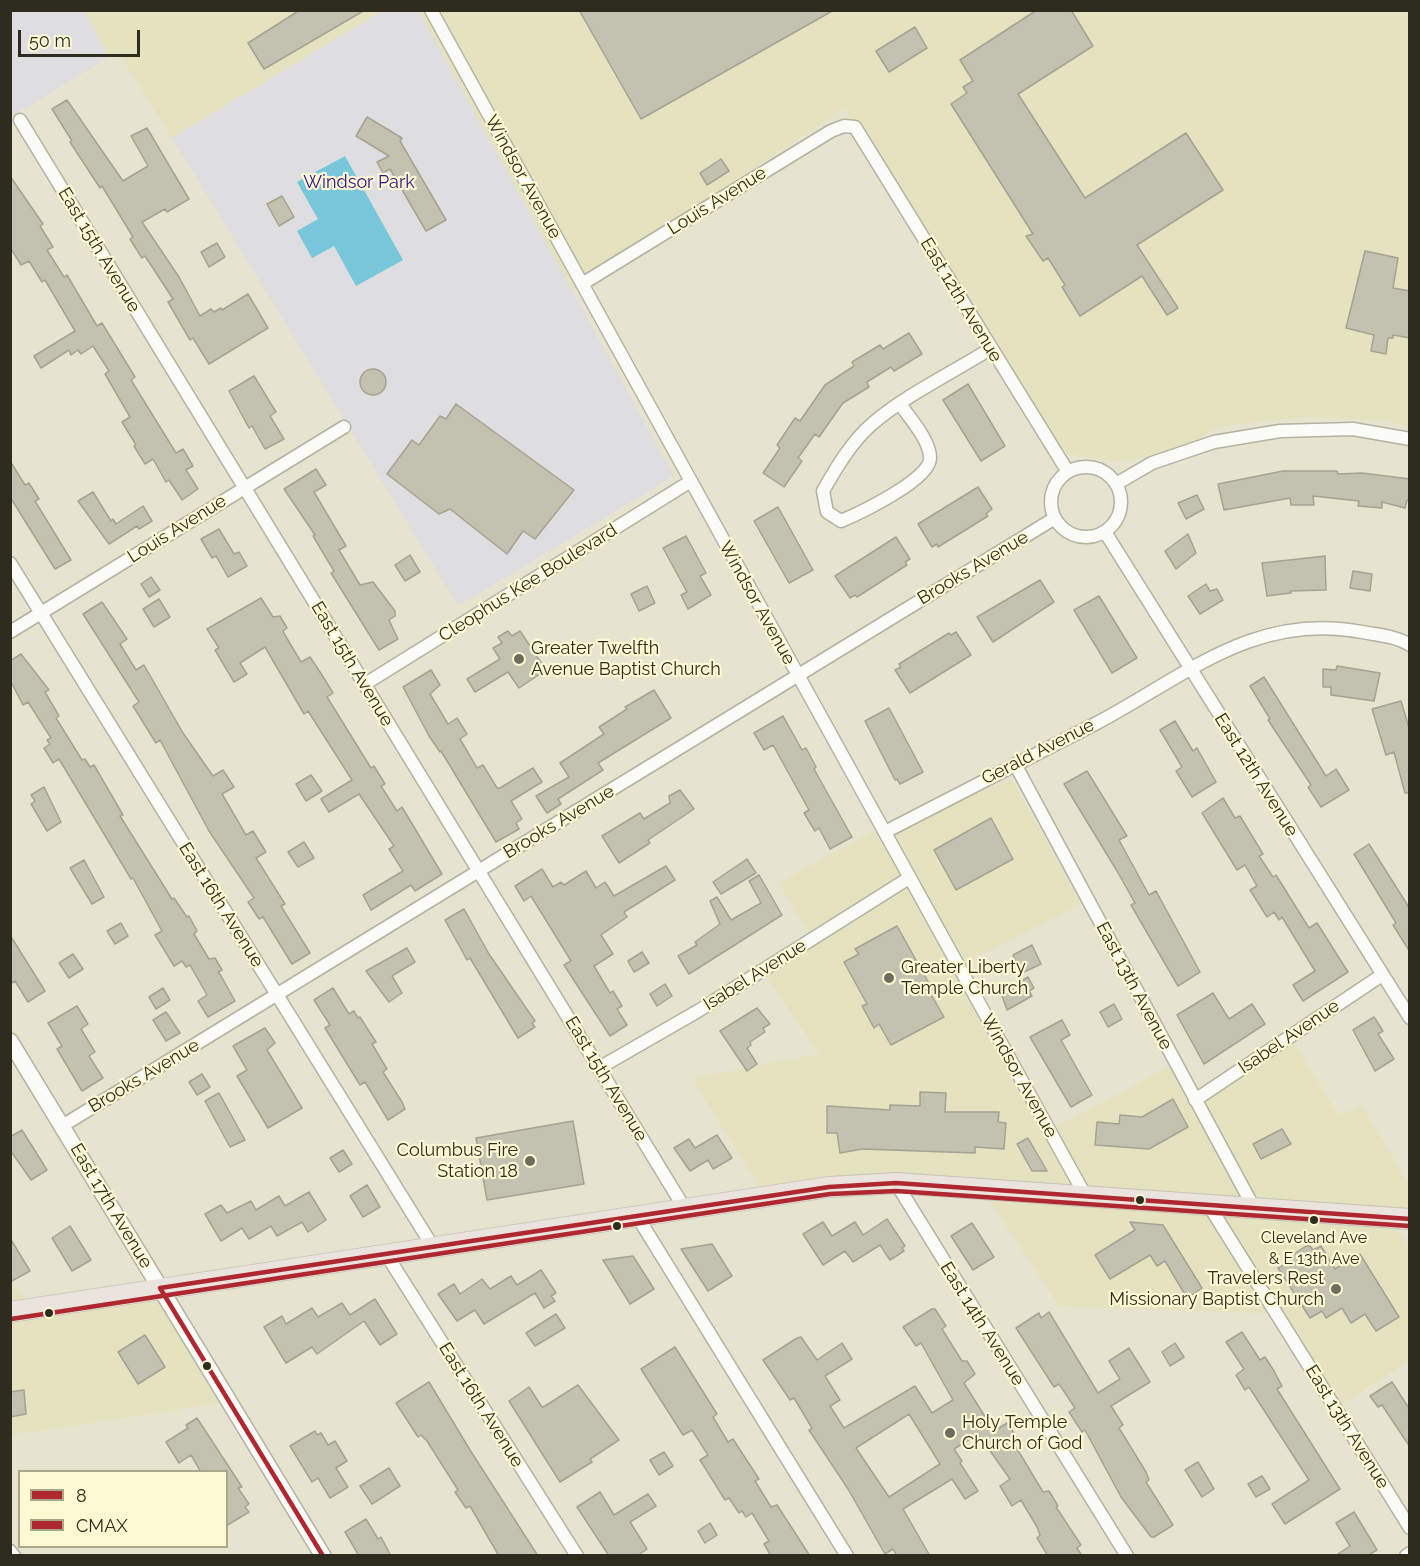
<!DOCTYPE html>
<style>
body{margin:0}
#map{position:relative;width:1420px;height:1566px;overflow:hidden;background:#e6e4cf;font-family:Raleway,sans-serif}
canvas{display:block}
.frame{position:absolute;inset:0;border:12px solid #2e2c1e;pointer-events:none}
.legend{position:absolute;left:18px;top:1470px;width:210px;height:78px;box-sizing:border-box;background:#fdf9d3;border:2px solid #aaa78b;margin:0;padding:8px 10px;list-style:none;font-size:18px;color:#2e2c1e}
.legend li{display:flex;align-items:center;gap:12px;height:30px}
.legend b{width:30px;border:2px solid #aaa78b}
.scale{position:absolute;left:18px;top:30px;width:122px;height:27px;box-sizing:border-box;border:3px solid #2e2c1e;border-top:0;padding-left:8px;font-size:18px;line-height:21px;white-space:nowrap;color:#2e2c1e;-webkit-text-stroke:4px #fdf9d3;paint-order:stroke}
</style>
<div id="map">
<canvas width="1420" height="1566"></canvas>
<div class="frame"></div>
<ul class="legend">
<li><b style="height:8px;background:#af272f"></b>8</li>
<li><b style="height:8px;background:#af272f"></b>CMAX</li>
</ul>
<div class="scale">50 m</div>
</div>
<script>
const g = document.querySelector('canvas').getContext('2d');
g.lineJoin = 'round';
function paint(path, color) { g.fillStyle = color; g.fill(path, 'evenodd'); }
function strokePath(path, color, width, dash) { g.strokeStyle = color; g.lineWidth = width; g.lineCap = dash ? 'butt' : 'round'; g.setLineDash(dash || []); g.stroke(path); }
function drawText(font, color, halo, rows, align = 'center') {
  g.font = font + ' Raleway,sans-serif'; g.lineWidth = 4.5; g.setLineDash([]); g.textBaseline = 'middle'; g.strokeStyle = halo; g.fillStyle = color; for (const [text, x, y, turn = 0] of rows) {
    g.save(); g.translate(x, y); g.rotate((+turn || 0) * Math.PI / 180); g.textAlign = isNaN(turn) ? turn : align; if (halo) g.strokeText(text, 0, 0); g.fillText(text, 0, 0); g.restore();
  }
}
paint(new Path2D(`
 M84,11H382L172,138L122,58L109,57Z
 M419,11H1037L960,60L973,81L963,87L967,93L951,104L1033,234L1027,236L1043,261L1048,258L1065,285L1062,288L1080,315L1142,276L1178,307L1137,245L1223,190L1186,133L1085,198L1018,94L1093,46L1071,11H1409V426L1380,420L1297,417L1219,427L1175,453L1116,462L1066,453L1026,406L845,108L572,290Z
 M1011,779L1081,904L957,967L1047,1132L1175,1063L1196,1098L1293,1041L1339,1116L1361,1104L1409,1184V1220H1393L1409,1247V1361L1338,1407L1277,1314L1059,1306L989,1200L851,1191L769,1203L692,1078L819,1054L763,971L811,938L779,883L881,827L891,830Z
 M10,1276L32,1311L160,1288L228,1402L11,1435Z`), '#e5e2bf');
paint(new Path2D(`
 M11,10L84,11L109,57L11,117Z
 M382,11H419L674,476L458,606L172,138Z`), '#dedee0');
paint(new Path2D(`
 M345,156L403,260L356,286L334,246L312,258L297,231L318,219L297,182Z`), '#77c6da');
const building = new Path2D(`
 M300,10H365L264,69L248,43Z
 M579,10H834L641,119Z
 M1037,10H1071L1093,46L1018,94L1085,198L1186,133L1223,190L1137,245L1178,308L1167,315L1142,276L1080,316L1062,287L1065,285L1048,258L1043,261L1026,236L1033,234L951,104L967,93L963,87L973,81L960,60Z
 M915,27L927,48L889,72L876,51Z
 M67,100L123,181L148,166L131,136L147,128L189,199L167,212L165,209L142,222L179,277L200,316L211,309L214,312L221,308L222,310L248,294L268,328L209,364L193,338L190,340L168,302L173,299L145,256L142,258L130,239L133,237L102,186L100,188L70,142L72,141L52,109Z
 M367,117L402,138L400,141L446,220L426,231L390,169L383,173L377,162L389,156L356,136Z
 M721,159L729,171L707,185L700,173Z
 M10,176L43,224L40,226L53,247L47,250L64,277L67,275L97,326L102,323L135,377L131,380L176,453L183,449L193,466L186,470L198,489L182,500L169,480L166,482L153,459L145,464L134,446L136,445L122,422L130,417L105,374L109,371L93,346L81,354L78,350L71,355L69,350L41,368L34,356L75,331L45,280L42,282L29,261L21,265L10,247Z
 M282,196L294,217L279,226L267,204Z
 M217,243L225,257L209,267L201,252Z
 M1365,251L1398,258L1393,288L1410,291V338L1393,335V338H1388L1386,354L1371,351L1374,335L1346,328Z
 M909,333L922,354L894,371L891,367L867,382L869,387L843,403L819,437L815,434L798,458L802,461L784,487L763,473L780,448L777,445L795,418L800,421L825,385L854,366L852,362L880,345L883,349Z
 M360 382a13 13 0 1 1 26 0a13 13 0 1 1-26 0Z
 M254,376L276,412L270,416L284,439L265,449L252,426L249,428L229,391Z
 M968,384L1005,446L981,461L943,400Z
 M456,404L574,490L535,539L523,531L507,554L450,509L439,514L387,474L412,440L419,445L440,416L446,419Z
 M10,461L25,485L29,483L39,499L35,501L71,560L55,569L10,497Z
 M316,469L326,485L314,492L346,546L339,550L360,585L373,582L395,611V616L389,620L398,639L379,650L331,573L334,571L313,536L315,535L284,489Z
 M1283,471H1337L1338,474L1362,473L1410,479V500H1407L1405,508L1382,502V508L1358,506L1359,501L1313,496L1314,505H1291L1290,498L1224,510L1218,484Z
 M978,487L992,509L986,514L988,516L938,547L937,544L932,547L918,524Z
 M93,492L111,521L113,519L116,524L143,506L152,521L139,529L137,526L109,544L78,501Z
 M1197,495L1204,509L1186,519L1178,503Z
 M778,507L813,570L789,583L754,521Z
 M219,529L234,554L239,552L247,566L228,577L216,556L212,558L201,539Z
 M1188,534L1196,553L1176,569L1165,551Z
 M686,536L706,573L700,576L711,595L688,609L681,595L687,592L663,548Z
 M896,537L910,559L905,562L907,565L857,597L855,595L850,598L835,576Z
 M410,555L420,572L405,581L395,565Z
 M1325,556L1326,590L1290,591L1291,593L1267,596L1262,563Z
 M1353,571L1372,574L1370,591L1350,588Z
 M151,577L160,590L149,597L141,584Z
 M1040,580L1054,602L993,642L977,617Z
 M1206,584L1210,591L1217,589L1223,600L1200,614L1188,596Z
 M647,586L655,603L639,611L631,594Z
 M1099,596L1137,658L1112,673L1074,610Z
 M261,598L273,617L280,616L287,628L283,631L285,635L301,662L310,657L322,675L333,693L327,697L371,768L374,766L385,784L381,786L397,811L402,807L442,874L415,891L411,885L371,910L363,895L403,871L389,849L394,846L359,794L329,812L321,799L352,780L308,711L304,714L265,647L240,663L247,674L234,682L215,650L219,648L207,629Z
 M159,599L170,617L154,627L143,609Z
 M102,602L127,639L120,644L136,670L144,665L183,733L213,776L223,770L234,787L222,794L246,835L253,831L266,852L256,858L285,904L281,906L310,953L292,964L263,917L259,919L248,902L254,898L209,831L160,740L156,743L133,706L139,702L83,614Z
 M508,631L512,636L520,631L546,670L519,688L508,672L475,692L467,679L500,659L493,648L502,643L498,637Z
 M956,632L971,655L910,693L895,670L901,667L899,664L949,633L951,635Z
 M21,654L49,690L45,692L59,716L56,718L82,760L85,759L90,767L94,765L123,815L120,816L172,899L174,898L187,917L189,916L197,931L194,934L209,959L215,958L222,970L218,972L220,974L235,1001L208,1017L198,1001L207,995L190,965L186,967L182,961L174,966L155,935L162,931L133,878L131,879L59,759L53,763L44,748L50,744L47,740L51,738L28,702L23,705L10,680V661Z
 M1337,666L1380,673L1374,701L1331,695V687H1323V669L1336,670Z
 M431,670L440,685L430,694L448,724L457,718L467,734L460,739L477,768L483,765L497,788H500L533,768L542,782L511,801L522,819L516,823L519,829L496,842L441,751L440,752L429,736L403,687Z
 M1264,677L1326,776L1336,769L1349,790L1321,807L1308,787L1311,785L1268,720L1270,719L1250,686Z
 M654,690L671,718L598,763L603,770L558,799L561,804L547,813L536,796L569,777L560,763L604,734L599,727L627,709L625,707Z
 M1401,701L1410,731V793H1405L1394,752L1386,755L1372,709Z
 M889,708L923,772L900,784L897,779L895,780L865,721Z
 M783,716L802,750L806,748L816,767L814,769L852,837L830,849L819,828L815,831L804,813L809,810L773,745L764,750L754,733Z
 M1175,721L1193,751L1197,748L1216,782L1192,797L1176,771L1182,767L1160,730Z
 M1087,771L1127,836L1119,840L1149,895L1156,891L1200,972L1178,986L1131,905L1135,903L1117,871L1064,784Z
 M311,775L322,791L306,801L296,784Z
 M44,787L61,822L47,831L31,804L35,801L31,795Z
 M680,790L694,809L648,840L650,843L619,863L602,836L640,813L644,819L670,803L669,796Z
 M1223,798L1235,818L1240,816L1263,854L1259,856L1273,877L1276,875L1309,928L1317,923L1348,972L1303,1001L1293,985L1315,971L1282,917L1279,920L1274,912L1267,917L1250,890L1257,886L1245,865L1237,870L1202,813Z
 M991,818L1013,859L956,890L934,850Z
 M304,842L314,858L298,867L288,852Z
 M1369,844L1410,909V952L1393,925L1396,923L1354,854Z
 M747,859L756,873L721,894L713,882Z
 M84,860L104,897L92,904L70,868Z
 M666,866L675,880L624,912L627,917L601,935L613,954L594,966L610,993L613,991L622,1006L617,1009L627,1025L610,1036L564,965L571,961L531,896L524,901L515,886L542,869L553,887L561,882L564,885L586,871L596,888L605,882L614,896Z
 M759,875L782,915L689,974L678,956L697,945L695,942L720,924L710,901L717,897L731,920L761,903L749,881Z
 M464,909L489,954L535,1021L532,1023L535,1027L518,1038L470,958L467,960L445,920Z
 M121,923L128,936L115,944L107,931Z
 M897,926L935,994L932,996L944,1017L891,1045L879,1024L874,1028L862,1006L867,1004L844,962L859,954L855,949Z
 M10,935L45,991L28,1002L15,981L10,984Z
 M1032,945L1041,964L1022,973L1013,955Z
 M407,948L415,962L392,976L402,993L389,1002L366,971Z
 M642,952L649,963L634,972L628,961Z
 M73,954L83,969L69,978L59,963Z
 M1028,977L1034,988L1029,991L1032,996L1007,1010L1001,993Z
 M665,984L672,996L657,1006L650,994Z
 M163,988L170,1000L156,1009L149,997Z
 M333,988L349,1014L354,1011L358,1018L360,1017L376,1042L372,1044L387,1069L383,1072L402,1102L405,1109L388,1120L365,1082L360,1085L325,1028L330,1025L314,1000Z
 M1213,993L1229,1019L1252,1004L1265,1024L1204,1064L1177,1015Z
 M1114,1004L1122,1019L1108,1027L1100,1012Z
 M77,1006L88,1024L81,1029L95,1052L89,1056L103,1078L82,1091L57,1049L62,1046L48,1023Z
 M757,1008L770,1024L763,1028L765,1032L750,1042L751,1045L747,1048L757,1064L747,1071L720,1031Z
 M166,1012L180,1033L166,1041L153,1020Z
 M1374,1017L1383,1031L1378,1034L1394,1059L1375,1071L1353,1030Z
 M1062,1020L1070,1035L1061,1040L1092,1095L1071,1107L1030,1037Z
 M265,1028L275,1043L267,1050L302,1108L268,1128L237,1076L247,1070L233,1046Z
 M202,1074L210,1087L197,1095L189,1082Z
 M920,1092L946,1093L945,1112H999L998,1122L1006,1123L1004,1149L975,1147V1153L862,1149L840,1153L837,1133H827V1106L890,1110V1105L920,1106Z
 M219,1093L245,1140L230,1147L205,1101Z
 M1173,1099L1188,1127L1149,1149L1095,1145L1097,1122L1119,1124L1120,1115L1142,1117Z
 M573,1121L584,1184L487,1200L476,1138Z
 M1282,1129L1291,1144L1261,1159L1253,1144Z
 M22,1130L47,1170L31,1180L10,1150V1137Z
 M717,1135L732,1158L713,1169L708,1160L690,1171L674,1148L689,1139L695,1148Z
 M1028,1138L1047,1171H1032L1017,1144Z
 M343,1150L352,1164L339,1172L330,1158Z
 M367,1185L380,1207L363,1217L350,1196Z
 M309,1192L326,1220L308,1232L302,1222L277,1236L271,1226L249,1239L242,1228L221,1241L205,1214L221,1205L227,1213L251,1201L256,1210L279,1196L285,1206Z
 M887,1219L905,1246L902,1248L904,1251L890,1260L880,1245L853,1262L845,1251L823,1265L803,1234L823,1222L832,1236L855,1222L863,1235Z
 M1130,1222L1163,1225L1202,1288L1187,1298L1165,1261L1157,1266L1150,1255L1110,1279L1095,1255L1135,1230Z
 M972,1223L994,1257L973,1270L951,1236Z
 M70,1226L91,1260L72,1271L52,1238Z
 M10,1238L30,1271L10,1282Z
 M712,1244L732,1276L708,1291L681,1249Z
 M1306,1246H1310L1313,1250L1321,1246L1335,1269L1360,1254L1399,1317L1376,1331L1365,1314L1351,1323L1342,1308L1326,1318L1322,1311L1310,1318L1278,1268L1287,1263L1288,1258Z
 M633,1256L654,1289L630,1304L603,1260Z
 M541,1270L556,1293L551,1296L555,1301L544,1308L535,1293L484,1324L475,1310L457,1321L438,1294L454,1284L460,1294L482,1279L490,1289L511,1276L517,1285Z
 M375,1299L397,1334L380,1345L364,1321L317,1354L312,1347L286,1363L264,1327L282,1316L286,1324L312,1308L318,1317L342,1303L350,1315Z
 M932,1309H935L946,1326L942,1329L962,1361H967L975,1374L964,1383L994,1431L1007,1423L1018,1439L1013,1442L1043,1492L1049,1491L1058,1506L1056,1507L1081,1545L1077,1548L1082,1556H1048L1037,1538L1040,1535L1037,1527L1021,1500L1012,1506L1000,1486L1010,1479L978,1434L954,1449L962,1461L960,1463L978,1491L965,1499L952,1479L903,1509L930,1556H897L893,1549L885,1554L848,1489L809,1430L812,1428L794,1398L790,1400L763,1360L797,1338L801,1337L817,1360L842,1343L852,1359L825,1376L840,1400L830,1406L844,1428L915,1386L932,1413L953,1400L921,1343L916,1346L903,1327ZM909,1414L940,1464L889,1497L856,1448Z
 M1049,1312L1098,1393L1120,1379L1109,1361L1129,1348L1150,1382L1111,1406L1123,1425L1119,1428L1146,1472L1149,1480L1146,1482L1173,1525L1154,1537H1151L1121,1497L1085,1430L1082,1432L1069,1412L1075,1408L1059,1384L1054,1387L1016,1328L1039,1313L1041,1318Z
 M556,1314L565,1328L535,1346L526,1333Z
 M1242,1332L1260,1360L1265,1357L1274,1371L1282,1386L1277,1389L1340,1489L1285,1524L1272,1504L1309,1480L1249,1387L1245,1390L1236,1375L1244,1369L1226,1342Z
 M145,1335L165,1367L138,1384L118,1352Z
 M1175,1343L1184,1357L1170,1366L1162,1352Z
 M675,1347L717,1414L713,1417L728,1442L733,1439L759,1479L755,1481L771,1507L777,1505L810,1556H771L764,1544L769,1541L752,1513L746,1517L742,1511L739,1513L729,1498L725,1500L700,1460L708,1455L692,1430L683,1435L641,1369Z
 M429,1382L470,1450L538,1556H499L470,1506L466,1508L455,1492L458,1490L427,1441L421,1435L418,1437L396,1403Z
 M1392,1382L1410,1410V1447L1382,1405L1378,1407L1370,1396Z
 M578,1385L619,1440L590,1459L592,1462L560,1482L509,1401L529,1387L542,1407L545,1406Z
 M24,1390L26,1414L10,1417V1392Z
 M197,1418L242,1487L238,1488L249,1504L245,1507L249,1512L226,1526V1472H201L191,1455L179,1463L166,1442L188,1428L186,1425Z
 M315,1431L317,1435L321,1433L328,1445L335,1441L347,1461L336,1468L348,1487L330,1498L318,1478L312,1482L290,1446Z
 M664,1452L673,1466L659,1475L650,1460Z
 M1198,1462L1214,1489L1202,1497L1185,1470Z
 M389,1468L400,1486L372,1504L360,1486Z
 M1262,1476L1270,1489L1256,1497L1248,1484Z
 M600,1492L614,1515L648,1494L656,1506L630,1522L647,1549L637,1556H609L577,1507Z
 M1354,1512L1377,1550L1367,1556H1335L1350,1546L1336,1523Z
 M366,1519L378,1539L381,1537L391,1556H359L345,1532Z
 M710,1523L717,1535L705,1543L698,1531Z`);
paint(building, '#c3c2b1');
strokePath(building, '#a4a392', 1.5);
const minor = new Path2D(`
 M431,10L1085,1195
 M20,120L685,1209
 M582,284L831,131L844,126L855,127L1068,472
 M901,405C910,419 930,440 930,458C931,479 860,513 841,521L827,512L823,491C836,468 852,441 872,424C907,394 952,373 990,349
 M1051 502a35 35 0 1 1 70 0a35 35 0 1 1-70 0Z
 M1116,484L1152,463L1214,442L1280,431L1353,429L1410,439
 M1105,532L1410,1018
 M10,563L433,1247
 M10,632L344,427
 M365,684L691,481
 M1015,764L1254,1208
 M885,832C954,796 1025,760 1095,724C1183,678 1254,611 1362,632C1378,635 1396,636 1410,645
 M599,1068L698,1011L909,878
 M1195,1100L1382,975
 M62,1126L1055,518
 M896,1183L1127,1556
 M1208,1204L1410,1528
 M637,1216L847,1556
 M386,1254L577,1556
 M10,1551L14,1556
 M1406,1556L1410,1553`);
const tertiary = new Path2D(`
 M10,1041L323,1556`);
const primary = new Path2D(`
 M10,1312L829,1187L896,1183L1410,1219`);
strokePath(minor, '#b4b2a2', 15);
strokePath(tertiary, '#b4b2a2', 18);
strokePath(primary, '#c4c3b8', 22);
strokePath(minor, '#fbfbf8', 12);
strokePath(tertiary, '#fbfbf8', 15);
strokePath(primary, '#ebe3dd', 20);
strokePath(new Path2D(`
 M160,1288L829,1187L896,1183L1410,1219
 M160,1288L323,1556`), '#af272f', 4.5);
strokePath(new Path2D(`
 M11,1319L830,1194L896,1191L1409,1226`), '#af272f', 4.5);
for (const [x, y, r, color] of [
 [519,659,6,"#6e6c5c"],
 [889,978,6,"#6e6c5c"],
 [530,1161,6,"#6e6c5c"],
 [1140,1200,5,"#2e2c1e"],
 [1314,1220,5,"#2e2c1e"],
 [617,1226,5,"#2e2c1e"],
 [1336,1289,6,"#6e6c5c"],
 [49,1313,5,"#2e2c1e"],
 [207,1366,5,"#2e2c1e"],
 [950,1433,6,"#6e6c5c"]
]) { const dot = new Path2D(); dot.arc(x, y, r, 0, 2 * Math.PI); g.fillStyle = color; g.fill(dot); strokePath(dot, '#fdf9d3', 2); }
drawText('16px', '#2e2c1e', '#fdf9d3', [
 ["Cleveland Ave",1314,1238],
 ["& E 13th Ave",1314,1259]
]);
drawText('18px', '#2e2c1e', '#fdf9d3', [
 ["Windsor Avenue",523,177,61],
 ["Louis Avenue",717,201,-32],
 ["East 15th Avenue",99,250,59],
 ["East 12th Avenue",961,300,59],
 ["Louis Avenue",177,529,-32],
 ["Brooks Avenue",973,568,-31],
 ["Cleophus Kee Boulevard",528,583,-32],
 ["Windsor Avenue",757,603,61],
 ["East 15th Avenue",352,664,59],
 ["Gerald Avenue",1038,752,-27],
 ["East 12th Avenue",1256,775,58],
 ["Brooks Avenue",559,822,-31],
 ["East 16th Avenue",221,905,58],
 ["Isabel Avenue",755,975,-32],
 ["East 13th Avenue",1134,986,62],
 ["Isabel Avenue",1289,1037,-34],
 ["Brooks Avenue",144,1076,-31],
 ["Windsor Avenue",1019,1076,61],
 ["East 15th Avenue",606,1079,59],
 ["East 17th Avenue",111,1206,59],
 ["East 14th Avenue",982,1324,58],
 ["East 16th Avenue",481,1405,58],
 ["East 13th Avenue",1347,1427,58]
]);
drawText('18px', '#301185', '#fdf9d3', [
 ["Windsor Park",359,183]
]);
drawText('18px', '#2e2c1e', '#fdf9d3', [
 ["Greater Twelfth",531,649],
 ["Avenue Baptist Church",531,670],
 ["Greater Liberty",901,968],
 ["Temple Church",901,989],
 ["Columbus Fire",518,1151,"right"],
 ["Station 18",518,1172,"right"],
 ["Travelers Rest",1324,1279,"right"],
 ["Missionary Baptist Church",1324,1300,"right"],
 ["Holy Temple",962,1423],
 ["Church of God",962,1444]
], 'left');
</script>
